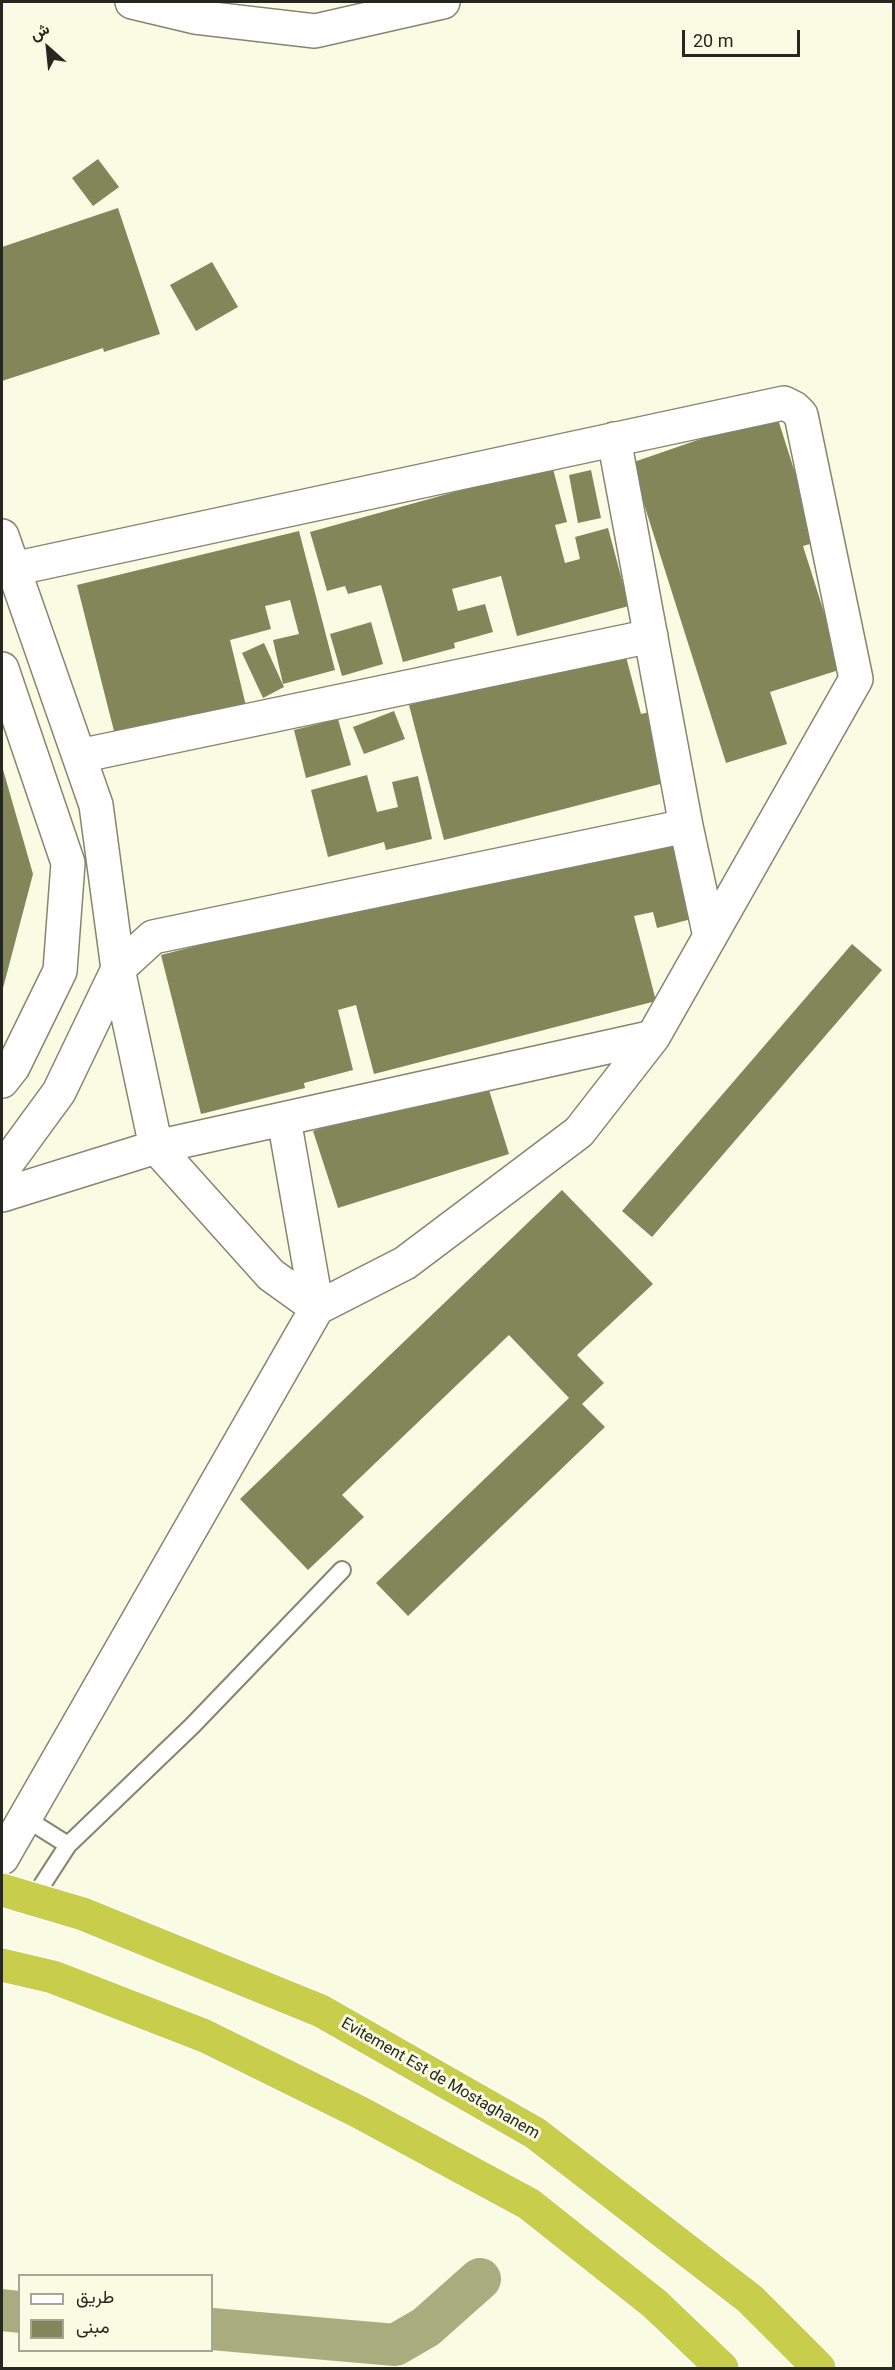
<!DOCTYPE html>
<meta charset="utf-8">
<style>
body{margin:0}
#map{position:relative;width:895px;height:2370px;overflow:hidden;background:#f9fce3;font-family:Roboto,Vazirmatn,sans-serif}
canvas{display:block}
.frame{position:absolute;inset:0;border:3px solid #26271e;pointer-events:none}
.legend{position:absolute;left:18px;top:2274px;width:195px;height:78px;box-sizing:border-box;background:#f9fce3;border:2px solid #a5a794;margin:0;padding:8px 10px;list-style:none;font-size:18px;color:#26271e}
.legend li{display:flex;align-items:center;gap:12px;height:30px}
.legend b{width:30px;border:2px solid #a5a794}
.north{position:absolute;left:18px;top:18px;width:60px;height:60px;-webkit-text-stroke:4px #f9fce3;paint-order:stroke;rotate:333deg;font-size:16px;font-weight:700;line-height:24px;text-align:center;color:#26271e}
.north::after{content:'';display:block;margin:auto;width:21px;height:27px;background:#26271e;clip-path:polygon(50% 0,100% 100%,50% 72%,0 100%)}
.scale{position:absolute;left:682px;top:30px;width:118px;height:27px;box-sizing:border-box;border:3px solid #26271e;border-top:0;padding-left:8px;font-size:18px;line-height:21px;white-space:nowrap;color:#26271e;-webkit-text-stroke:4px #f9fce3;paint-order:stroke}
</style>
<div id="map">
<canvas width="895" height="2370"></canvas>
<div class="frame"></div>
<ul class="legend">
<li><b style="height:8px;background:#fff"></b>طريق</li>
<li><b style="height:16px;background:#828658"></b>مبنى</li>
</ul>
<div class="north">ش</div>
<div class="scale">20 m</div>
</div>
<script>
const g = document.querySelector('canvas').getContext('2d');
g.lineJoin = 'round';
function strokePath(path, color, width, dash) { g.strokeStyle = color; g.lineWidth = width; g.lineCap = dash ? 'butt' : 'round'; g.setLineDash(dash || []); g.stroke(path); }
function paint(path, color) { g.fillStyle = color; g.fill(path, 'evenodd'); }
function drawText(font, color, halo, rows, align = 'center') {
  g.font = font + ' Roboto,sans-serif'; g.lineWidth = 6; g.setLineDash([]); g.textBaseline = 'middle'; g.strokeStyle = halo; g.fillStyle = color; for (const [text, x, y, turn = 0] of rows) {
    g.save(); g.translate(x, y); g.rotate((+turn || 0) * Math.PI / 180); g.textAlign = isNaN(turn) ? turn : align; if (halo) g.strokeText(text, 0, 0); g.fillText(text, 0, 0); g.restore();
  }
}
strokePath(new Path2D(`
 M2,2310L20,2312
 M212,2329L395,2345L426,2327L480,2279`), '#a9ad7e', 42);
paint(new Path2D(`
 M98,159L119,187L93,206L72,178Z
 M118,208L160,334L104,352L103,348L2,381V247Z
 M212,262L238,307L196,331L170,285Z
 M776,413L817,542L803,546L842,669L770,692L787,744L726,763L631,463Z
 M552,465L567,522L555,525L565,563L580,559L575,537L608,528L629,606L517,636L501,576L452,589L458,611L485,604L493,632L454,643L455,648L403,662L381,585L348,594L345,586L327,591L310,532Z
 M591,470L601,518L578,523L569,475Z
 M299,531L335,670L283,684L273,640L299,634L290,600L265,606L271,629L230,640L247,710L117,743L77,585Z
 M371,622L383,664L342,676L330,634Z
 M264,643L284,687L263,698L242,653Z
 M624,649L641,714L649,712L668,782L444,840L409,705Z
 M394,711L405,739L364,754L353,727Z
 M338,719L351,765L306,778L294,730Z
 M2,766L33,874L2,992Z
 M367,775L377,812L398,807L392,782L418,776L432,839L386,850L384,842L328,857L311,790Z
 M677,827L699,917L657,928L653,912L634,916L656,1001L374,1074L356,1005L338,1010L353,1070L304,1083L305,1088L201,1114L161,955L331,911Z
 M852,944L882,970L652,1237L622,1211Z
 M484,1074L509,1154L338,1208L313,1131Z
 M562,1190L653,1284L577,1355L604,1383L582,1404L605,1427L408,1616L376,1583L569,1398L509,1335L342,1495L364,1517L308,1570L240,1499Z`), '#828658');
const service = new Path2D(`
 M25,1818L68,1845
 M33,1899L68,1845L192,1726L342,1570`);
const minor = new Path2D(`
 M132,2L195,17L315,31L443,2
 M614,439L686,826L710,937
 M2,536L96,805L118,969L59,1092L2,1170
 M13,569L784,403L794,408L801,415L856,679L653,1037L579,1132L405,1263L317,1308L271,1275L156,1147L118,969L153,937L686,826
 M2,669L68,863L60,971L13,1067L2,1081
 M79,756L651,636
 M2,1195L156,1147L653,1037
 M2,1858L317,1308L284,1119`);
const trunk = new Path2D(`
 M2,1890L83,1914L321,2011L535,2133L750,2299L819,2368
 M2,1965L53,1977L205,2036L359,2112L529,2204L655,2304L722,2368`);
strokePath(service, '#848670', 20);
strokePath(minor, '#848670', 36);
strokePath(trunk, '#fff', 36);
strokePath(service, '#fff', 16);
strokePath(minor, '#fff', 33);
strokePath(trunk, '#c8ce4c', 33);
drawText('16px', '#26271e', '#f9fce3', [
 ["Evitement Est de Mostaghanem",440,2079,30]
]);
</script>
